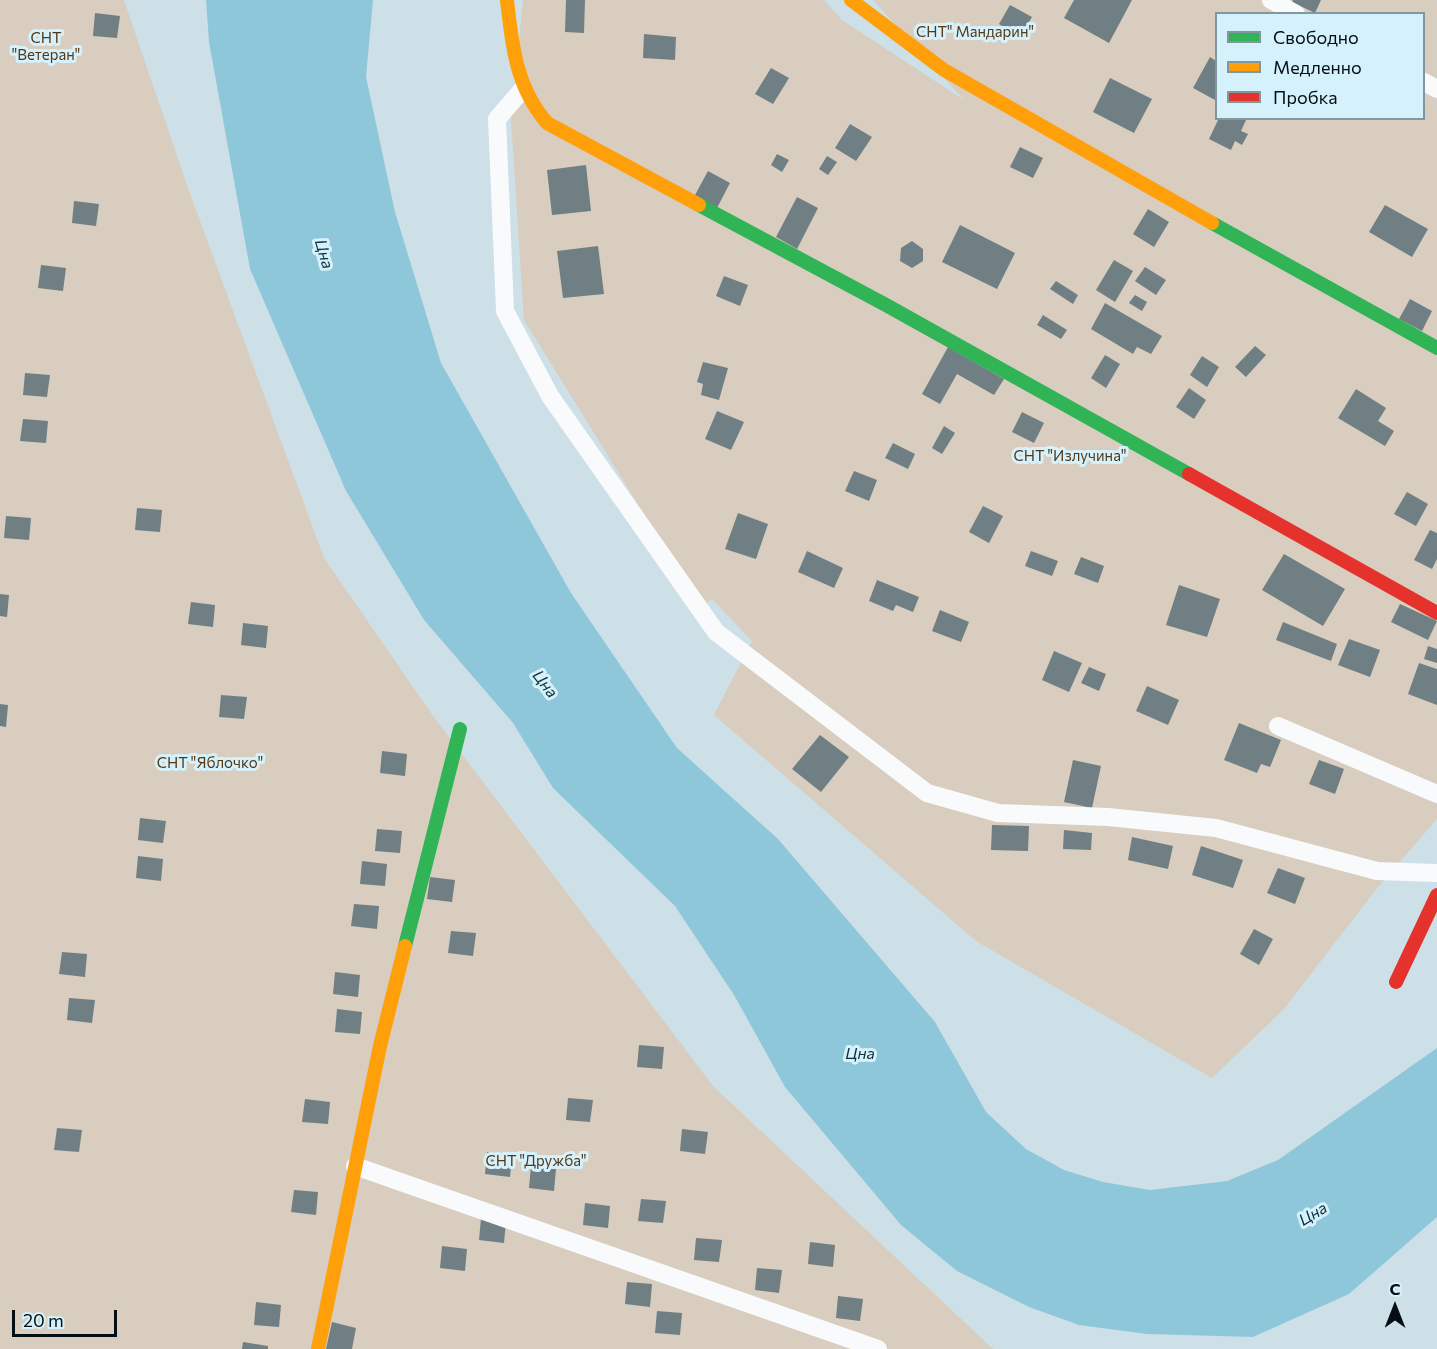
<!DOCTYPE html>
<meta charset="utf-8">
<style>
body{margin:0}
#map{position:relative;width:1437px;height:1349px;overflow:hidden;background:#cde0e7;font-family:Commissioner,sans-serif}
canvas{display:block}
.legend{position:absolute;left:1215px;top:12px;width:210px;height:108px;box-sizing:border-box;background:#d5f1fc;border:2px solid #81979f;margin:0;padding:8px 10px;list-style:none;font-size:18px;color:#040f13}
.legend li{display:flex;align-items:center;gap:12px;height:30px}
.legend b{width:30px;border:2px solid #81979f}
.north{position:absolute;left:1365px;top:1277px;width:60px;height:60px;-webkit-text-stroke:4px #d5f1fc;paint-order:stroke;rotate:0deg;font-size:16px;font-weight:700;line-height:24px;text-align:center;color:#040f13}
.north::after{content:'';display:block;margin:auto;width:21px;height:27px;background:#040f13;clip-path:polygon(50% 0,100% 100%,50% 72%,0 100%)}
.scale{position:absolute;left:12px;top:1310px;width:105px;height:27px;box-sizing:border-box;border:3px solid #040f13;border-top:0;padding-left:8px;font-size:18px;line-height:21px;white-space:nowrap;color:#040f13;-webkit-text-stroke:4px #d5f1fc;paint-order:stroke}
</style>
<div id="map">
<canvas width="1437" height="1349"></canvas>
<ul class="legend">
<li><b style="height:8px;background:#30b455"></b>Свободно</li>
<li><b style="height:8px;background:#ff9f0a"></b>Медленно</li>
<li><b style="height:8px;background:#e5322d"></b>Пробка</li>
</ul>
<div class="north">С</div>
<div class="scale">20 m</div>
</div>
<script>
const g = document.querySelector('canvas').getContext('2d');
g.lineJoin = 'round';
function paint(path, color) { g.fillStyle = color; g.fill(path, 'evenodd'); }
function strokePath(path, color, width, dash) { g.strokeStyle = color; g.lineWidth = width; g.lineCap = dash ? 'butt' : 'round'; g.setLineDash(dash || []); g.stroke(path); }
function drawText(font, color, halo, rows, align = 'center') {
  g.font = font + ' Commissioner,sans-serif'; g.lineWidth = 6; g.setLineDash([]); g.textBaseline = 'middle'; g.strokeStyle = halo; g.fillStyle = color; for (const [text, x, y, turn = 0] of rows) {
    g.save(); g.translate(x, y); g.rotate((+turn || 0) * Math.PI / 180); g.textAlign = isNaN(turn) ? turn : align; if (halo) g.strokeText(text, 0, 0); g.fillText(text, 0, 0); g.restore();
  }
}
paint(new Path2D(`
 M0,0H124L189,191L324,558L433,716L713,1086L993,1349H0Z
 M523,0H824L842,20L964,100L873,0H1437V819L1378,887L1284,1009L1212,1078L976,941L714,715L752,641L712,599L701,606L524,320L511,120ZM1216,14H1424V118H1216Z`), '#d8cdbe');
paint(new Path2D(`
 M206,0H373L366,77L395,212L441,363L571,593L677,748L778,839L935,1022L986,1112L1026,1149L1064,1170L1103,1182L1150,1190L1227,1181L1278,1160L1437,1048V1217L1349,1294L1253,1337L1147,1334L1079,1325L1029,1307L957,1271L901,1225L785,1087L734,995L675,906L553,788L513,723L424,620L346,491L250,269L209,42Z`), '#8fc7da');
paint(new Path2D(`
 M566,0H585L584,33L565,32Z
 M1074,0H1132L1109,43L1064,18Z
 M1293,0H1321L1315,13L1292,2Z
 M1010,5L1032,17L1020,37L999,24Z
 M95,13L120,16L117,38L93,36Z
 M644,34L676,37L675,60L643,58Z
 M1210,57L1216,61L1215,100L1193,88Z
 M771,68L789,78L773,104L755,94Z
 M1110,78L1152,99L1134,133L1093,112Z
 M1219,118L1246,120L1241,131L1248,134L1242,145L1235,141L1231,150L1209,139Z
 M850,124L872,137L856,161L835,148Z
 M1020,147L1043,158L1033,178L1010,167Z
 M777,154L789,160L782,172L771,165Z
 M827,156L837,162L828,175L819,169Z
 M586,165L591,211L552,215L547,170Z
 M708,171L730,183L717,208L695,195Z
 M797,197L818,208L797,249L776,237Z
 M74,201L99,204L96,226L72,223Z
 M1385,205L1428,229L1412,257L1369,232Z
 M1148,209L1169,222L1154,247L1133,234Z
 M960,225L1015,253L997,289L942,262Z
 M912,241L923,249V261L912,268L900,261L901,248Z
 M598,246L604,294L563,298L557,251Z
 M1114,260L1133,271L1115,302L1096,290Z
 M41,265L66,268L63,291L38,288Z
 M1145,267L1166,280L1156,295L1135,281Z
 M724,276L748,285L740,306L716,296Z
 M1056,281L1078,295L1073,304L1050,289Z
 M1135,295L1147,302L1142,311L1129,303Z
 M1410,299L1432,311L1422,331L1399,319Z
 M1105,303L1162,336L1151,354L1137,347L1133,354L1091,329Z
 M1043,315L1067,330L1061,339L1037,325Z
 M1255,346L1266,355L1246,377L1235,367Z
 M948,347L1004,379L994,395L957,374L940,404L922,394Z
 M1105,355L1120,364L1106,388L1091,378Z
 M1202,356L1219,367L1207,387L1190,375Z
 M703,362L728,368L719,400L701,395L703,384L697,382Z
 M25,373L50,375L47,397L23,395Z
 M1189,388L1206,400L1194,419L1176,407Z
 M1356,389L1386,408L1378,421L1394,431L1385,446L1338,418Z
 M717,411L744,422L731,450L705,439Z
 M1022,412L1044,423L1034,443L1012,432Z
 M23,419L48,421L46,443L20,441Z
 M944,426L955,433L942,454L932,448Z
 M893,443L915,454L908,469L885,458Z
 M854,471L877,480L869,501L845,491Z
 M1407,492L1428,504L1416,526L1394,514Z
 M983,506L1003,516L989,543L969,532Z
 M137,508L162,510L160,532L135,530Z
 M738,513L768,524L756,559L725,549Z
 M6,516L31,518L29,540L4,538Z
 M1430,530L1437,533V559L1432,569L1414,560Z
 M807,551L843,568L834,588L798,572Z
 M1031,551L1058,561L1052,576L1025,566Z
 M1284,554L1345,589L1323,626L1262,590Z
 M1081,557L1104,566L1098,583L1074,574Z
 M877,580L919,597L913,612L896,605L893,611L869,601Z
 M1179,585L1220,599L1207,637L1166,625Z
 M0,594L9,595L7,617L0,616Z
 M191,602L215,605L213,627L188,624Z
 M1400,604L1437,621L1428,640L1391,622Z
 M940,610L969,622L961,642L932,631Z
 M1283,622L1337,644L1331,661L1276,640Z
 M243,623L268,626L266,648L241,645Z
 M1349,639L1380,650L1370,677L1338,665Z
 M1428,646L1437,649V663L1424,659Z
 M1054,651L1082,663L1069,692L1042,680Z
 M1419,663L1437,669V705L1408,694Z
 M1089,667L1106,674L1099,691L1081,683Z
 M1147,686L1179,700L1168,725L1136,711Z
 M221,695L247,697L244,719L219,717Z
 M0,704L8,705L6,727L0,726Z
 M1239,723L1281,740L1270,767L1261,764L1257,773L1224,760Z
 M820,735L849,757L821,792L792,769Z
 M382,751L407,754L405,776L380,773Z
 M1073,760L1101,766L1092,808L1064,802Z
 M1319,760L1344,769L1335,794L1309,784Z
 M140,818L166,821L163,843L138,840Z
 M992,825L1029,826L1028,851L991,850Z
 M377,829L402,831L400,853L375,851Z
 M1064,830L1092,833L1091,850L1063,849Z
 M1132,837L1173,846L1168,869L1128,860Z
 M1201,846L1243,860L1233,888L1192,875Z
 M138,856L163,859L161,881L136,878Z
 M362,861L387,864L385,886L360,884Z
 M1278,868L1305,878L1295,904L1267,893Z
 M430,877L455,880L452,902L427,899Z
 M354,904L379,906L377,929L351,926Z
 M1254,929L1273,939L1259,965L1240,954Z
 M451,931L476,933L473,956L448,953Z
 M62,952L87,954L85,977L59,974Z
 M335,972L360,975L358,997L333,994Z
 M69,998L95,1000L92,1023L67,1020Z
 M337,1009L362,1012L360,1034L335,1032Z
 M639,1045L664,1047L662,1069L637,1067Z
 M568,1098L593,1100L590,1122L566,1120Z
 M305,1099L330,1102L328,1124L302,1122Z
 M57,1128L82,1130L79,1152L54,1150Z
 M682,1129L708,1132L705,1154L680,1151Z
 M487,1152L512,1155L510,1177L485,1174Z
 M531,1166L556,1169L554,1191L529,1188Z
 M294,1190L318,1192L316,1215L291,1212Z
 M641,1199L666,1201L663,1223L638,1221Z
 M585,1203L610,1206L608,1228L583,1225Z
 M481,1218L506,1221L504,1243L479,1240Z
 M696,1238L722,1240L719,1262L694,1260Z
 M810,1242L835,1245L833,1267L808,1264Z
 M442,1246L467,1249L465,1271L440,1268Z
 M757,1268L782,1270L779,1293L755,1290Z
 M627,1282L652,1284L650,1307L625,1304Z
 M838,1296L863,1299L860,1321L836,1318Z
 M256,1302L281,1305L279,1327L254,1325Z
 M657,1311L682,1313L680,1335L655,1333Z
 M332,1322L356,1328L352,1349H326Z
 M243,1342L268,1346V1349H242Z`), '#707f83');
strokePath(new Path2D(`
 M1271,0L1296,14
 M1424,82L1437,89
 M522,90L497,119L505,311L550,396L716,632L927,793L998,813L1108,817L1216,828L1377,871L1437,873
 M1278,726L1437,794
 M355,1166L878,1349`), '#f8fafb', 18);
strokePath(new Path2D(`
 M699,205L886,305L1189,474
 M1212,223L1437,348
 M405,946L460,729`), '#30b455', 14);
strokePath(new Path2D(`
 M507,0C512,46 516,87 547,123L699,205
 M851,0L944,70L1212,223
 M318,1349L380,1046L405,946`), '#ff9f0a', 14);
strokePath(new Path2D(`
 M1189,474L1437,613
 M1396,982L1437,895`), '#e5322d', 14);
drawText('15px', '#563715', '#d5f1fc', [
 ["СНТ\" Мандарин\"",975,32],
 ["СНТ",46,38],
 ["\"Ветеран\"",46,55],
 ["СНТ \"Излучина\"",1070,456],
 ["СНТ \"Яблочко\"",210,763],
 ["СНТ \"Дружба\"",536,1161]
]);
drawText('italic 16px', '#0c2f3a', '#d5f1fc', [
 ["Цна",324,254,74],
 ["Цна",545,684,52],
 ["Цна",860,1054],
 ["Цна",1313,1214,-31]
]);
</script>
